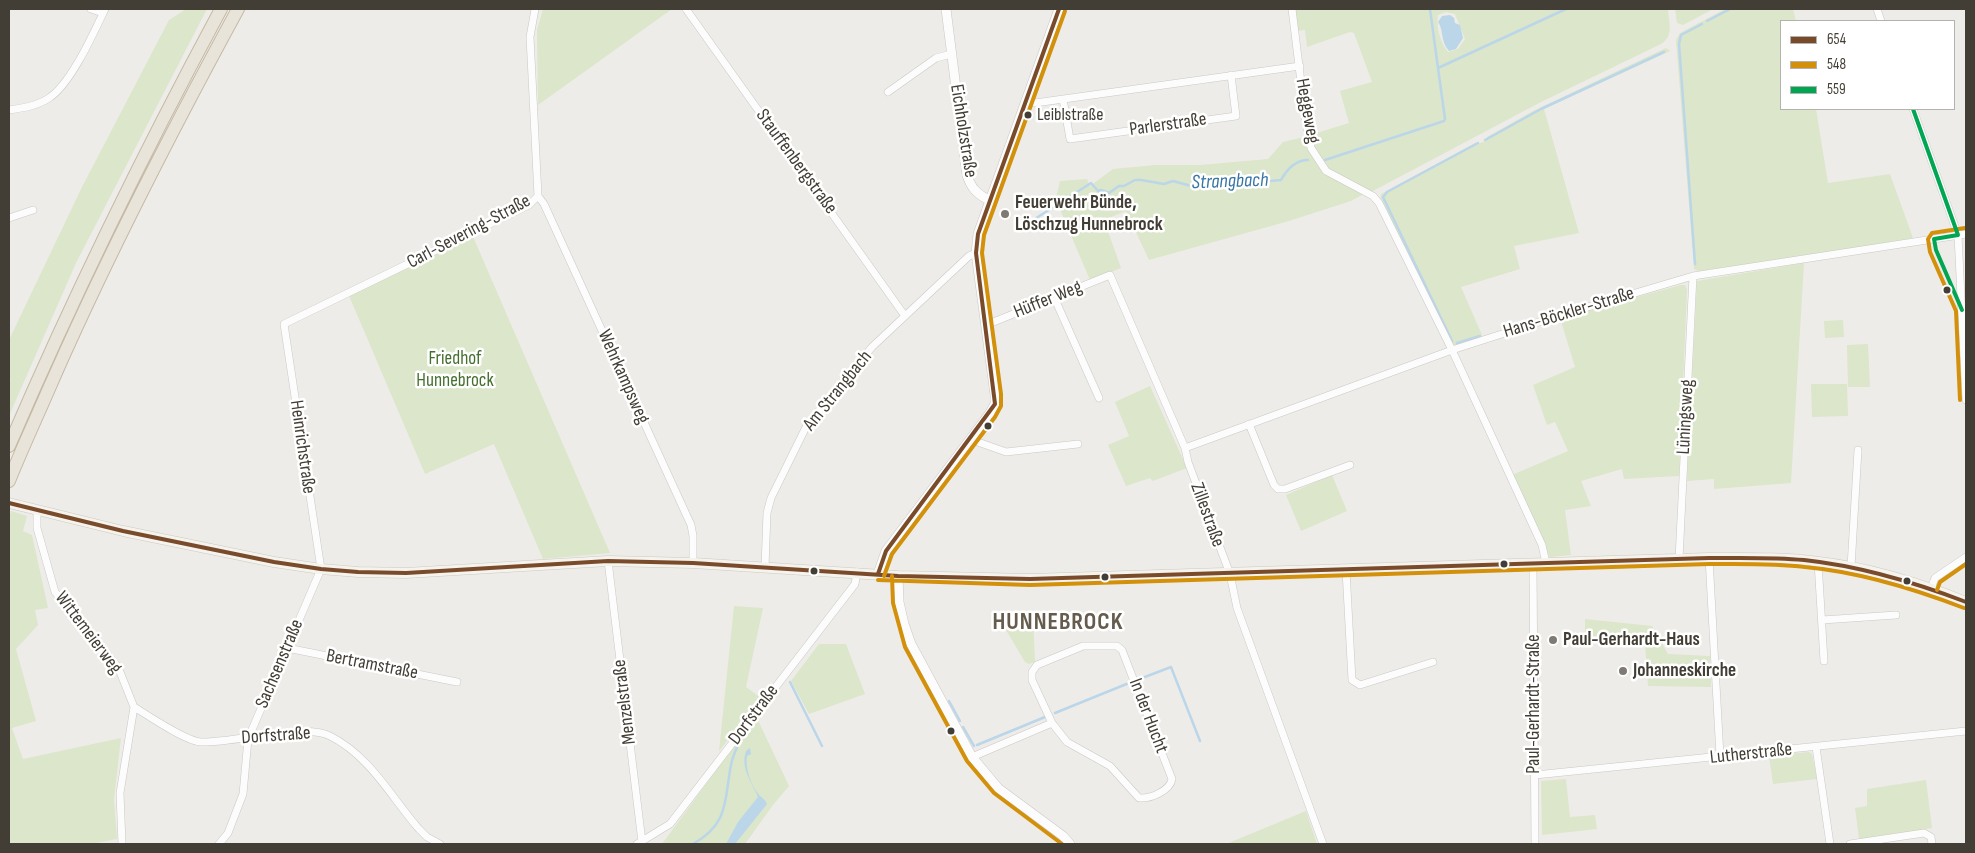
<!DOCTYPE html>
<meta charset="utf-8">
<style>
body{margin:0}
#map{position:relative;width:1975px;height:853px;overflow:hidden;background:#eeece8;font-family:"Sofia Sans Condensed",sans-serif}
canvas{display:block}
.frame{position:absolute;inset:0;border:10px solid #433e35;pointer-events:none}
.legend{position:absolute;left:1780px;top:20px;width:175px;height:90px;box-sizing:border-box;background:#fff;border:1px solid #b4b2ae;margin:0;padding:6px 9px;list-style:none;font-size:15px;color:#433e35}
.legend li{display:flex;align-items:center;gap:10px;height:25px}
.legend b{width:25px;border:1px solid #b4b2ae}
</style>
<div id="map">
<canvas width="1975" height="853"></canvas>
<div class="frame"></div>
<ul class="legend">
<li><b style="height:6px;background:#7a4b2a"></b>654</li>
<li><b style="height:6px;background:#d3910b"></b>548</li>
<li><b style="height:6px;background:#00a651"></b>559</li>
</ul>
</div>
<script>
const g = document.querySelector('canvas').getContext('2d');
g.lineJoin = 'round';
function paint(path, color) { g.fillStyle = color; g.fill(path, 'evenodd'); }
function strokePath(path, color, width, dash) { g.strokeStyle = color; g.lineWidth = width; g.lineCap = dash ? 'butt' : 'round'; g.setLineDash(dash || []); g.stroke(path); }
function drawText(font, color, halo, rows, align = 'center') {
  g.font = font + ' "Sofia Sans Condensed",sans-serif'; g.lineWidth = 5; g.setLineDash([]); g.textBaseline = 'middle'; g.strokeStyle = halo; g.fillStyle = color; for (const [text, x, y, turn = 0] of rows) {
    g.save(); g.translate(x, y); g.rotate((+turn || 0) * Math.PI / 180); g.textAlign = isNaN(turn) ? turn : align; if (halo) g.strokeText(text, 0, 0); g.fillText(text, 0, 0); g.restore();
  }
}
paint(new Path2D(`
 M186,9H207L76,263L9,416V382L11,379L9,378V340L82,187L169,20Z
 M543,9H672L538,105L537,30Z
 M1294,9H1668C1669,23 1674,36 1661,44L1541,102L1371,192L1331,171L1317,157L1310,135L1349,123L1340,91L1372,82L1354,33L1350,32L1307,47L1305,30L1297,31ZM1446,12L1455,14L1465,39L1458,49L1448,52C1440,42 1436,27 1438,15Z
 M1675,9H1713L1683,25L1677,23Z
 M1725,9H1793L1796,21H1781V109H1816L1828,183L1890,174L1913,238L1839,251L1699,271L1694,269L1676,40L1680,33Z
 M1666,48L1670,51L1544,109L1579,233L1514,246L1520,269L1461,287L1482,335L1480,337L1459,345H1452L1380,201L1381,194L1475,143L1478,144L1485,141L1487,137L1533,111Z
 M1304,137L1317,163L1324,173L1364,194L1351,201L1289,221L1149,260L1126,211L1104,220L1121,268L1090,280L1059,207L1055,202L1060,181L1087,179L1090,186L1113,169L1155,165H1200L1268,159L1283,142Z
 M471,232L610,553L543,559L494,444L425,474L347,291Z
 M1804,263L1791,483L1714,489V479L1687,481L1697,281Z
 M1681,285H1685L1687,290L1679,476L1624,479L1622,469L1581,481L1591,506L1565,510L1571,555L1550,557L1545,551L1512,475L1568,451L1555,422L1547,425L1533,385L1575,367L1560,318Z
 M1843,320L1844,337L1825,338L1824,321Z
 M1868,344L1870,387H1848L1847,345Z
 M1811,384H1847L1848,416L1812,417Z
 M1150,386L1187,468L1153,481L1150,478L1126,486L1108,445L1129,436L1115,402Z
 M1332,475L1347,511L1301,531L1286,495Z
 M11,511L27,516L23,531L32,535L48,608L35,610L38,625L16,649L36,721L12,728L23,759L121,738L114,799L117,839L91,844H9V518Z
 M734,606L763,608L746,687L761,698L719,751Z
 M1033,617L1035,662L1029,664L1025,662L1006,630L1005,619Z
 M1585,619L1652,626L1668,654L1710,656L1711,687L1648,686L1645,643L1585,635Z
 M819,644H846L865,694L809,714L791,681Z
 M756,716L789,786L773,805L745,844H662Z
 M1809,752L1812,754L1817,779L1773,784L1769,756Z
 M1566,779L1570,817L1595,815L1597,829L1542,835L1541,781Z
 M1926,780L1932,828L1859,839L1855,808L1867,806V789Z
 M1306,811L1317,844H1226Z`), '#dbe6ca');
paint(new Path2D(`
 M1450,15L1454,18L1455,23L1460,25L1463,38L1456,49L1449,51C1440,41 1444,30 1438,22L1442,16Z
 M750,748L751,754L747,756C745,769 751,785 759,795C762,798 765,799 767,804L735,844H726L738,822L758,797C752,782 740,768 746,751Z`), '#bbd6e9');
strokePath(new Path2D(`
 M1430,9L1438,68
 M1707,21L1730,9
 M1485,140L1541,109L1664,52
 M1325,160L1444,121L1445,119L1438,68L1566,9
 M1016,231L1091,183L1098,191L1101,190L1109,193L1119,186H1124L1135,180H1141L1164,184L1173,181L1195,187L1206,181H1270L1281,180C1286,171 1294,160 1308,160
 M1695,264L1679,44L1681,35L1702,24
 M1452,341L1383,197L1387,192L1398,186L1478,143
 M1457,343L1480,336
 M1137,680L1171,667L1200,741
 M790,682L822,746
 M949,701L960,721
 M1055,713L1129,683
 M963,727L974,746
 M977,745L1045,717
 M693,844C730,823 724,800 731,765C732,759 735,752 737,747`), '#bbd6e9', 2.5);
const minor = new Path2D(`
 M91,9L103,13
 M686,9L905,316
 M1292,9L1306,123L1311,148L1326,171L1373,196L1379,203L1452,350L1542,545L1546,563
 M1877,9L1881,21
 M888,92L936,58L951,54
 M1063,99L1070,139L1236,116L1231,75
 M1025,101L1035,103L1300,66
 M1913,109L1958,235L1966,400
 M9,110C23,108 37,106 49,98C71,84 94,32 105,9
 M538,196L544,204L691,525L693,536V563
 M9,218L33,210
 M1054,297L1099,398
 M986,325L1110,275L1185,448L1188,462L1230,574L1237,608L1323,844
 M1249,424L1274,485L1278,489H1285L1350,465
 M971,437L975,441L1006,452L1078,444
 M1185,448L1452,350L1561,315L1693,276L1966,234
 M37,511V528L55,592L118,667L134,707L120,793L122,844
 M1709,558L1720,756
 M1679,559L1693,276
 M608,561L642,842
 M1818,562L1824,661
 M1533,564L1535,844
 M765,567L767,513L771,498L807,425L872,347L969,256L976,253
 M1851,567L1858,450
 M1346,570L1352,680L1360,685L1433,662
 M1931,588L1935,578L1966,557
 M1822,620L1896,615
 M1083,646H1117L1122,650L1172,779C1170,791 1150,799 1139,798L1110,766L1067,742L1052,723L1032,680V672L1037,665Z
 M287,648L457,682
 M134,707C149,716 185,741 201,742C234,743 305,723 330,736C370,756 391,797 419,829L427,837L440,844
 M1816,747L1830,844
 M972,757L1052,723
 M1535,775L1966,731
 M219,844L228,833L243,794L248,739L321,569L284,324L529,205L538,196L530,37L535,9
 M637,844L670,824L855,584L857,572
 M1850,844L1924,833L1931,837L1932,844`);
const tertiary = new Path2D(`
 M946,9L967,175C971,188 977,194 989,200
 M878,574L886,551L990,413L995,404V395L976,253L978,234L1059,9
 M898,576L899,602L904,624L911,644L972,757L998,788L1063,836L1070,844`);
const secondary = new Path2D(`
 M9,503L123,531L274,562L321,569L358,572L406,573L608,561L693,563L898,576L1030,579L1709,558C1745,558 1783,557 1819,562C1870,568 1919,583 1966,602`);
const motorway = new Path2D(`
 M9,446C73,297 144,152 221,9
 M9,481C21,451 35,421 48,391C105,260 170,134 238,9`);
strokePath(minor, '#cac8c4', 8);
strokePath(tertiary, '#cac8c4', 10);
strokePath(secondary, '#ccc9bf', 11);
strokePath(motorway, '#c4b9a5', 14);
strokePath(minor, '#fcfcfc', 7);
strokePath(tertiary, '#fcfcfc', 9);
strokePath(secondary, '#f5f3ee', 10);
strokePath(motorway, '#e9e4d9', 12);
strokePath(new Path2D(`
 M9,503L123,531L274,562L321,569L358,572L406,573L608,561L693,563L898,576L1030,579L1709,558C1741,558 1773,557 1804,560C1860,566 1914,582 1966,602
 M878,574L886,551L995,404L976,253L978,234L1059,9`), '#7a4b2a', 4);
strokePath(new Path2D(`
 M1960,400L1956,311L1930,252L1928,239L1932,233L1965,228
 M884,576L892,554L995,417L1001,406V394L982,253L984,235L1065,11
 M892,576L893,603L905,647L967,761L994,793L1062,844
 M878,580L1030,585L1709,564C1741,564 1773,563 1805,567C1860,572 1912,588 1964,608
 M1937,590L1940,582L1966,564`), '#d3910b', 4);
strokePath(new Path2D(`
 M1913,109L1958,235L1934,239L1936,250L1962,310`), '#00a651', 4);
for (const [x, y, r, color] of [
 [1028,115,4.5,"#433e35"],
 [1005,214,5,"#7f7b74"],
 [1947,290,4.5,"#433e35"],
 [988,426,4.5,"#433e35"],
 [1504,564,4.5,"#433e35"],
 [814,571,4.5,"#433e35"],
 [1105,577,4.5,"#433e35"],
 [1907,581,4.5,"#433e35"],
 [1553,640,5,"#7f7b74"],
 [1623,671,5,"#7f7b74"],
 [951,731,4.5,"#433e35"]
]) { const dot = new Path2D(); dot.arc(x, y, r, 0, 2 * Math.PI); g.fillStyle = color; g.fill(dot); strokePath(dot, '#fff', 2); }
drawText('18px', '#433e35', '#fff', [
 ["Leiblstraße",1037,115]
], 'left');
drawText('19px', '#433e35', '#fff', [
 ["Heggeweg",1307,111,80],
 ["Parlerstraße",1168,125,-8],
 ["Eichholzstraße",963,131,81],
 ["Stauffenbergstraße",796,162,54],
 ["Carl-Severing-Straße",469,232,-28],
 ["Hüffer Weg",1048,300,-22],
 ["Hans-Böckler-Straße",1569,313,-17],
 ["Wehrkampsweg",623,377,66],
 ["Am Strangbach",838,391,-51],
 ["Lüningsweg",1686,417,-87],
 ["Heinrichstraße",302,447,82],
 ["Zillestraße",1207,515,70],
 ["Wittemeierweg",88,633,53],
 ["Sachsenstraße",280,664,-67],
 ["Bertramstraße",372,665,11],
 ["Menzelstraße",625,702,-97],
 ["Paul-Gerhardt-Straße",1534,704,-90],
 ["Dorfstraße",754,715,-53],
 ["In der Hucht",1148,716,69],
 ["Dorfstraße",276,736,-4],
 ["Lutherstraße",1751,754,-6]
]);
drawText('bold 19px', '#433e35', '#fff', [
 ["Feuerwehr Bünde,",1015,203],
 ["Löschzug Hunnebrock",1015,225],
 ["Paul-Gerhardt-Haus",1563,640],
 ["Johanneskirche",1633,671]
], 'left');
drawText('19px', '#456f2e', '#fff', [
 ["Friedhof",455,359],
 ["Hunnebrock",455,381]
]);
drawText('italic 20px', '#3875a5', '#fff', [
 ["Strangbach",1230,182,-2]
]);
g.letterSpacing = '1px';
drawText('bold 24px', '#655c4d', '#fff', [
 ["HUNNEBROCK",1058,623]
]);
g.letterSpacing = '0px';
</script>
